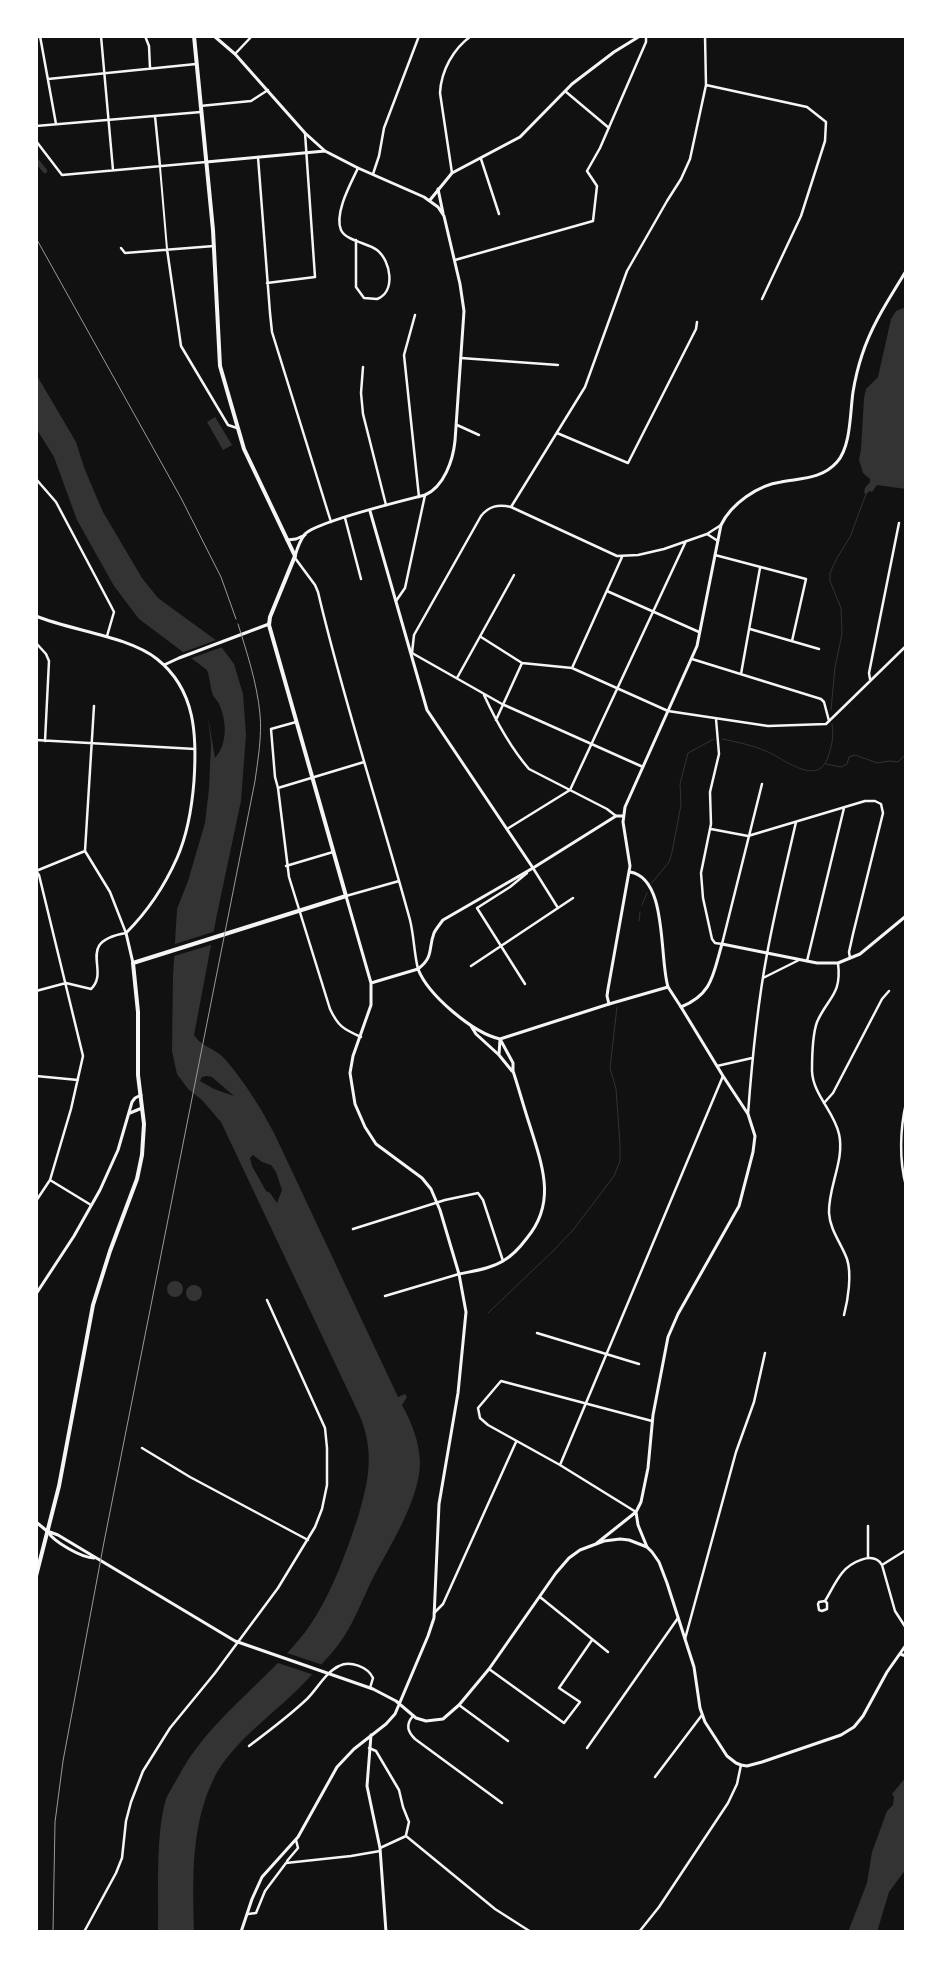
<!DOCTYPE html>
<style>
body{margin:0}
#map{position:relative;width:942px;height:1968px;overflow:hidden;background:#111;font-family:"PT Sans Narrow",sans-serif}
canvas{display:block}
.frame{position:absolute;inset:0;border:38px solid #fff;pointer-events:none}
</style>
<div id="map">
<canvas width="942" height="1968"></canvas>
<div class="frame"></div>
</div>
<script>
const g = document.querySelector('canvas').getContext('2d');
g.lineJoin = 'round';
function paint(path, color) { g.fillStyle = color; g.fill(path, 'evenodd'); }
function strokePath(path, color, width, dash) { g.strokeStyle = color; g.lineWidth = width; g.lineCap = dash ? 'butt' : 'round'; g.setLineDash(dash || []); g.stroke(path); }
paint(new Path2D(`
 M906,307V489L877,485L872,492L869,491L867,494L864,493L865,488L870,482V479L863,473L859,460L861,449L864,398L866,389L878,377L891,319L896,311Z
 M36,374L76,442L85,470L103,512L142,578L158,598L217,641L234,664L243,694L246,735L241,801L216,919L194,1035C201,1047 215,1048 224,1058C244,1081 261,1108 275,1135L398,1397L405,1394L407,1397L402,1405C412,1423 419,1441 420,1462C420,1501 387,1550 370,1584C362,1601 355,1619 345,1635C335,1651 319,1667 306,1681C278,1711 234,1740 215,1776C190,1826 193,1878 194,1932H158C159,1893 155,1836 166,1799C169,1792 173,1786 177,1779C207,1720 266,1683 306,1631C330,1598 345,1556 358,1517C369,1480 375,1451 359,1414L221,1122L202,1100L188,1089L177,1074L172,1051L173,976L177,909L188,881L205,823L209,789L211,744L208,717L215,758C228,744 227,719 218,702C216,699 213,697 212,692C210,685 210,678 207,670L139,619L114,586L77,520L54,457L36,428ZM207,1076L212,1077L234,1096L214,1089L200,1081L202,1077ZM253,1155L262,1162L271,1165L276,1172L282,1190L277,1203L270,1193L266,1191L252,1166L250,1158Z
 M215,417L232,445L223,450L207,422Z
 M167 1289a8 8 0 1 1 16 0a8 8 0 1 1-16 0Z
 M186 1293a8 8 0 1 1 16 0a8 8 0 1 1-16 0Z
 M906,1777V1869L889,1892L877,1932H848L867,1883L872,1852L887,1811L893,1805L894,1797L892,1794Z`), '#333');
paint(new Path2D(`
 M219,639L225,646L189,659L181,653Z
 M216,931L214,944L171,957L172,945Z
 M284,1652L323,1665L314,1675L275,1662Z`), '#111');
strokePath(new Path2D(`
 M831,710L835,667L842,634L841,608L830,581V573L837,558L850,537L866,494
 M722,739C737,742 752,745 766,751C783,758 818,788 828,757C832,744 834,738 832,724
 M826,764L841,767L847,764L849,757L855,755L877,763L889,761L898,762L906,754
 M651,884L669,862L672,852L681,805L680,784L688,753L714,739
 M642,905L647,893
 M639,921L640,912
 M488,1313L553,1251L573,1230L614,1176L620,1161V1144L616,1089L610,1068L617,1007`), '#333', 1);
strokePath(new Path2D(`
 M36,160L45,171`), '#333', 4.5);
strokePath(new Path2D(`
 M160,167L167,249`), '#f5f5f5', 2);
strokePath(new Path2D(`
 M40,36L56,124
 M101,36L113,170
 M145,36L149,46L150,68
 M235,54L252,36
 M48,79L196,64
 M706,85L807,107L826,122L825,141L801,216L762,299
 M565,91L609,128
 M200,106L251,101L268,90
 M155,116L160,166
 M36,126L201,112
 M36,141L62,175L206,162
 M258,157L270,313L272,332L331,522
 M481,159L499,214
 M452,173L440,93C441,71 453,49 471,36
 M373,174L379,156L384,128L419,36
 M356,240V287L364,298L377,299C396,292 391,261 377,250C368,243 346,241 341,230C334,213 351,183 358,168
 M121,248L125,253L214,246
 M167,249L181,346L228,425L237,428
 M455,260L593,221L597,186L587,171L600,148L646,42V36
 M267,283L315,277L305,133
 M415,315L404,355L419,497
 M461,358L558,365
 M363,367L361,393L363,414L386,505
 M457,425L479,435
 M557,433L628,463L696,329L697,322
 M36,479L56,502L111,606L114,612L107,636
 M511,507L585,387L627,271L667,201L681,179L690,159L706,85L705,36
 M345,518L361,579
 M707,534L718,541
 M715,555L806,579L792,641
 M295,558L315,585L318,592C344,703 380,810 410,920C414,936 414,953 418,969
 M607,591L699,632
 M396,601L405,588L425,495
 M750,629L819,649
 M481,637L522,663L572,668L668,711L768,726L826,724L906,646
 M36,643L46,654L49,661L45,741
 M692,659L821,699L824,702L829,721
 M572,668L622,557
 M741,674L760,568
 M457,678L514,575
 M870,679L869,673L899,523
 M484,695C496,721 510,747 529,769L607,809L616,816
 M716,719L719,754L710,792L711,824L701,873L703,898L712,939L715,943L722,944L762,784
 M496,720L522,663
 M296,722L271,729L275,777L278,788L289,877L330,1009C338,1026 343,1029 361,1037
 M36,740L195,749
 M643,767L502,704L412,653L414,635L481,516C489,506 498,504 511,507L617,556L638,555L664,549L707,534L721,525
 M278,788L364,762
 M507,829L570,790L686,541
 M711,829L748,836L865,801H875L881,804L883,813L853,934L849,952L850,958
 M286,866L333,852
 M531,869L533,868L558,908
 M36,871L39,875L83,1056L71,1109L50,1180L36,1201
 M36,871L85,851
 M346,896L399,881
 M807,961L844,808
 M838,963C842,995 828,997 817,1022C812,1036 812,1057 812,1071C813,1095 834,1111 839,1134C845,1160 828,1187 829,1213C830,1230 841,1243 847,1259C852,1274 848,1300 844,1315
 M471,966L573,898
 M763,978L799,960
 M525,984L477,908L510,887L527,873
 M36,991L66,983L91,989C111,970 74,942 126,933L110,892L85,851L94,706
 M717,1066L752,1058
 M36,1076L78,1080
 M824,1103L833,1093L882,999L889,991
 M906,1103C900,1129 899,1160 906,1186
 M748,1114C752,1060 757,1007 767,954C775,910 786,866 796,822
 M50,1180L91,1205
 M353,1229L445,1200L478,1193L483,1200L503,1261
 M385,1296L459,1274
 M537,1333L639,1364
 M142,1448L190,1477L308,1540
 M560,1465L723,1076
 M636,1512L560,1465L488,1425L480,1418L478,1408L501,1381L652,1421
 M868,1558V1526
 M882,1565L906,1550
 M540,1597L608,1652
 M825,1601L827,1603V1609L822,1611L819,1610L818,1604L819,1602L825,1601C831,1591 835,1582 842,1573C850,1563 873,1550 882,1565L895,1611L906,1628
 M434,1613L443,1604L516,1442
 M685,1639L736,1452L754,1402L765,1353
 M489,1669L564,1723L580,1702L559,1688L592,1640
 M459,1705L508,1741
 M413,1716C405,1725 408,1732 415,1739L502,1803
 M249,1746C269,1731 289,1716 307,1699C317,1689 326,1672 339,1666C350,1660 368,1667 373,1678L370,1688
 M369,1748L376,1751L399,1790L403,1807L409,1822L406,1835
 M587,1748L678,1618
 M655,1777L702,1715
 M380,1848L406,1836L495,1909L531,1932
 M287,1861L298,1848L296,1840
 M248,1914L256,1913L265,1891L286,1863L351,1856L380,1851
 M84,1932L116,1873L122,1858L126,1821L131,1802L143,1771L170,1728L215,1673L278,1588L315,1527L322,1509L327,1485V1448L325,1428L267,1300
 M639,1932L659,1907L728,1803L737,1784L741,1765`), '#f5f5f5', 2.5);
strokePath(new Path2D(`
 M430,200L452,173L520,137L572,84L614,52L640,36
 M370,511L427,710L533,868
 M630,872C668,878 659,958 668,987
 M418,969C434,957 428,949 434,933C436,929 440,924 443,920L533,868L616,816H623
 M609,1004L607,996L608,989L630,866L623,822L625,807L697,646L721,525C731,504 758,485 781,482C802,478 822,479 837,462C851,447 850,412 853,392C855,380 858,367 862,355C872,324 889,299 906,271
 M636,1512L638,1525L647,1547
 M36,1522L47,1531
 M597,1543L636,1512L641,1502L648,1468L653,1415L668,1337L678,1314L739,1206L753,1152L755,1136L748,1114L723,1076L681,1007`), '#f5f5f5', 3);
strokePath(new Path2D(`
 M214,36L235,54L305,133L325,151L358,168L424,197L438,207L444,216L460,284L464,311L455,441C453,460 444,487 425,495C402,501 318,521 305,534C301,539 297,549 295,556
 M206,162L325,151
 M438,189L443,213
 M287,540L296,539L305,535
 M36,616C72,631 128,636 157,659C196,690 197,736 194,781C192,807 188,833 177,858C165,885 147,912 126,933L133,963
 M164,665L179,658L269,624
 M371,983L418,969C428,995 473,1033 500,1039L609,1004L668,987L681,1007C713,994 713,974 722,944L817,963H838L860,954L906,916
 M471,1026L476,1034L499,1055L512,1071
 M499,1055L500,1039
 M130,1113L142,1108
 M459,1274C473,1271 490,1269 503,1261C512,1256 521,1246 527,1238C557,1202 542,1165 530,1126C524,1108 519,1089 513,1071V1063L500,1039
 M36,1294L74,1236L100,1190L118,1150L132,1102L135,1098L141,1095
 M47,1531L58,1535L235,1641L373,1689L396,1701L416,1718L426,1721L443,1719L459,1705L489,1669L556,1573L569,1558L580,1550L604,1541L620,1539L629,1540L647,1547L652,1552L659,1562L667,1583L694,1667L700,1708L705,1722L727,1756L736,1763L741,1765L747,1766L762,1762L841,1735L854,1727L863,1716L887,1672L906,1645
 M48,1532C54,1542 82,1558 94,1558
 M900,1654L906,1656
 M371,1735L367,1786L380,1848L386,1932
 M241,1932L252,1899L262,1877L298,1837L337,1767L354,1749L386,1724L395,1714L428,1636L434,1618L439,1504L458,1393L466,1312L459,1274L440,1210L431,1189L422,1178L376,1144L365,1127L355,1104L350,1073L353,1056L371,1005V983L346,896`), '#f5f5f5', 3);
strokePath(new Path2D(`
 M36,1576L59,1486L93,1305L110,1251L137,1179L142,1155L144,1124L138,1075V1012L133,963L346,896L269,625L270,617L295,556L244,449L220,366L213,230L194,36`), '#f5f5f5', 4);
strokePath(new Path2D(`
 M36,238L181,498L221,577L236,619
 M53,1932L55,1822L63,1761L104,1542L255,781C258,759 262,736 260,714C257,683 247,653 238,624`), '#9a9a9a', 1);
</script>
